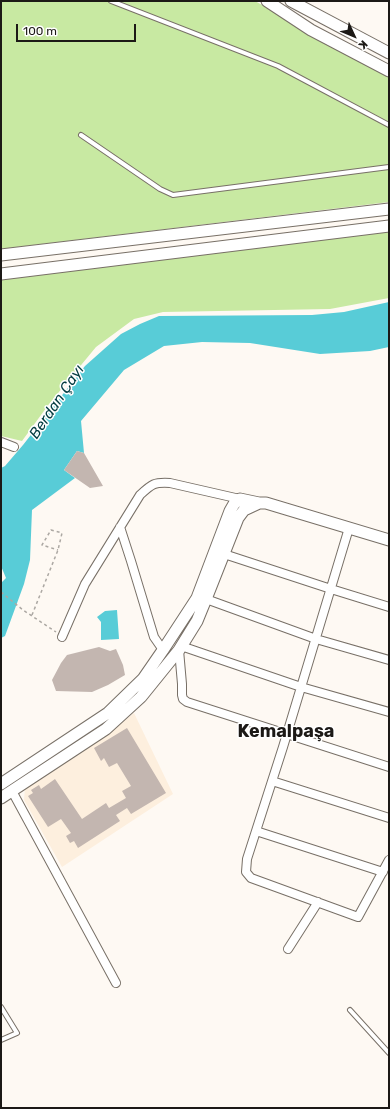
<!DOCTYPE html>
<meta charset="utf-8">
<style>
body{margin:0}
#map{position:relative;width:390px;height:1109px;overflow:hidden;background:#fef9f3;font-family:Rubik,sans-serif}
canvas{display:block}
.frame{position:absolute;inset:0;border:2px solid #1c1916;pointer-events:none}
.north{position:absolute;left:334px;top:16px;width:40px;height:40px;-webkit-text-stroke:3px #fff;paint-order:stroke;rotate:134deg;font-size:11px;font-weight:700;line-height:16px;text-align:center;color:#1c1916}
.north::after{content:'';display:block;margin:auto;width:14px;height:18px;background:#1c1916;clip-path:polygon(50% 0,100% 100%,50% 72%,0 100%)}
.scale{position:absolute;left:16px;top:24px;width:120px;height:18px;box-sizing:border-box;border:2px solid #1c1916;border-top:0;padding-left:5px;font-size:12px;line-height:14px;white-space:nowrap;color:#1c1916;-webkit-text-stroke:3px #fff;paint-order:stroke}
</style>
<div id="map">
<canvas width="390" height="1109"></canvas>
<div class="frame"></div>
<div class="north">K</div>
<div class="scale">100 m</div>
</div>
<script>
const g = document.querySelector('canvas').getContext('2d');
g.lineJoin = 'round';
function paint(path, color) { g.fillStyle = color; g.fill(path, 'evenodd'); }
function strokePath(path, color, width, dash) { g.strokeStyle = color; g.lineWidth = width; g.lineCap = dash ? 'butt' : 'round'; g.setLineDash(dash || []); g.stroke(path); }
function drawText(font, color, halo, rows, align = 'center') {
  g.font = font + ' Rubik,sans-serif'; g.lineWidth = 3; g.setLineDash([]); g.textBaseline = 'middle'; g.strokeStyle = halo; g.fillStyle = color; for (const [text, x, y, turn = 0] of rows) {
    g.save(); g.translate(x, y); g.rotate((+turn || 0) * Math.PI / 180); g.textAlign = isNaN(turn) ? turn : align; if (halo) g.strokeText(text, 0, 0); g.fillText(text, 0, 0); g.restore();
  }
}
paint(new Path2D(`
 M134,713L173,794L62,867L24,800L25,788L86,748L118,726Z`), '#fdefde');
paint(new Path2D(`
 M1,1H255L389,77V202L1,249Z
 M389,232V298L330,309L163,312L134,319L96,347L49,404L22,441L1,436V279Z`), '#c8e9a2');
paint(new Path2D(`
 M389,302V347L370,351L320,354L250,343L202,342L164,346L124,370L81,421L84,453L77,451L64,470L75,478L32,510L30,560L24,584L5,636L1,638V583L6,578L1,566V468L5,466L23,445L85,366L121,334L140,324L159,316L312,315L344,312Z
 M117,610L119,639L101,640V622L97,617L105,611Z`), '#58ccd7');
paint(new Path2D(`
 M77,451L84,453L103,486L90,488L64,470Z
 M99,647L110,651L116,649L123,665L125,675L108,685L92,692L56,691L52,680L61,663L67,655Z
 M127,728L166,793L131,814L127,808L116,815L120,821L78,848L74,841L70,843L66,836L71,833L61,819L48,827L28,796L33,793L31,790L39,785L41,789L55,779L82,819L106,803L109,808L126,798L122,791L131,786L117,763L109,767L104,758L101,761L94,748Z`), '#c3b6b0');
const service = new Path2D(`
 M111,1L278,66L389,125
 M81,135L160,189L173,195L389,167
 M1,1007L17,1033L1,1040
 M350,1010L389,1053`);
const minor = new Path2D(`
 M1,442L14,447
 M120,527L131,561L154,637L163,650
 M349,528L283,747L247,859L246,872L251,878L358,917L389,860
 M224,554L331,589L389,607
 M206,599L316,639L389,660
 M62,637L85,584L140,495C152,484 154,482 170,483L240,499
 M181,646L301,687L389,712
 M179,650L182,684V695L183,699L187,702L389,767
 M272,781L389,818
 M12,791L116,983
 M256,831L383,872
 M288,949L318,902`);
const tertiary = new Path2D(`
 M267,1L311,30L389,71
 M291,1L389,53
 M1,255L389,209
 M1,274L389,226
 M1,784L108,713L143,679L163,650L197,598L230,511L234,504L240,499L259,503H266L389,540
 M1,798L106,729L141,697L179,650L197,621L206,599L238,518L244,510L259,503`);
strokePath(service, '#787067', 6);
strokePath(minor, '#787067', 10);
strokePath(tertiary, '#787067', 13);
strokePath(new Path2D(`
 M1,592L23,610L56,632
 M32,615L58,550L62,533L51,530L42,545L58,550`), '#aca8a3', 1.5, [3, 3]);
strokePath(service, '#fff', 4);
strokePath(minor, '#fff', 8);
strokePath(tertiary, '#fff', 11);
drawText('italic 15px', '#033c41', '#fff', [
 ["Berdan Çayı",57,402,-56]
]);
drawText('bold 18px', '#1c1916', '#fff', [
 ["Kemalpaşa",286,732]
]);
</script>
